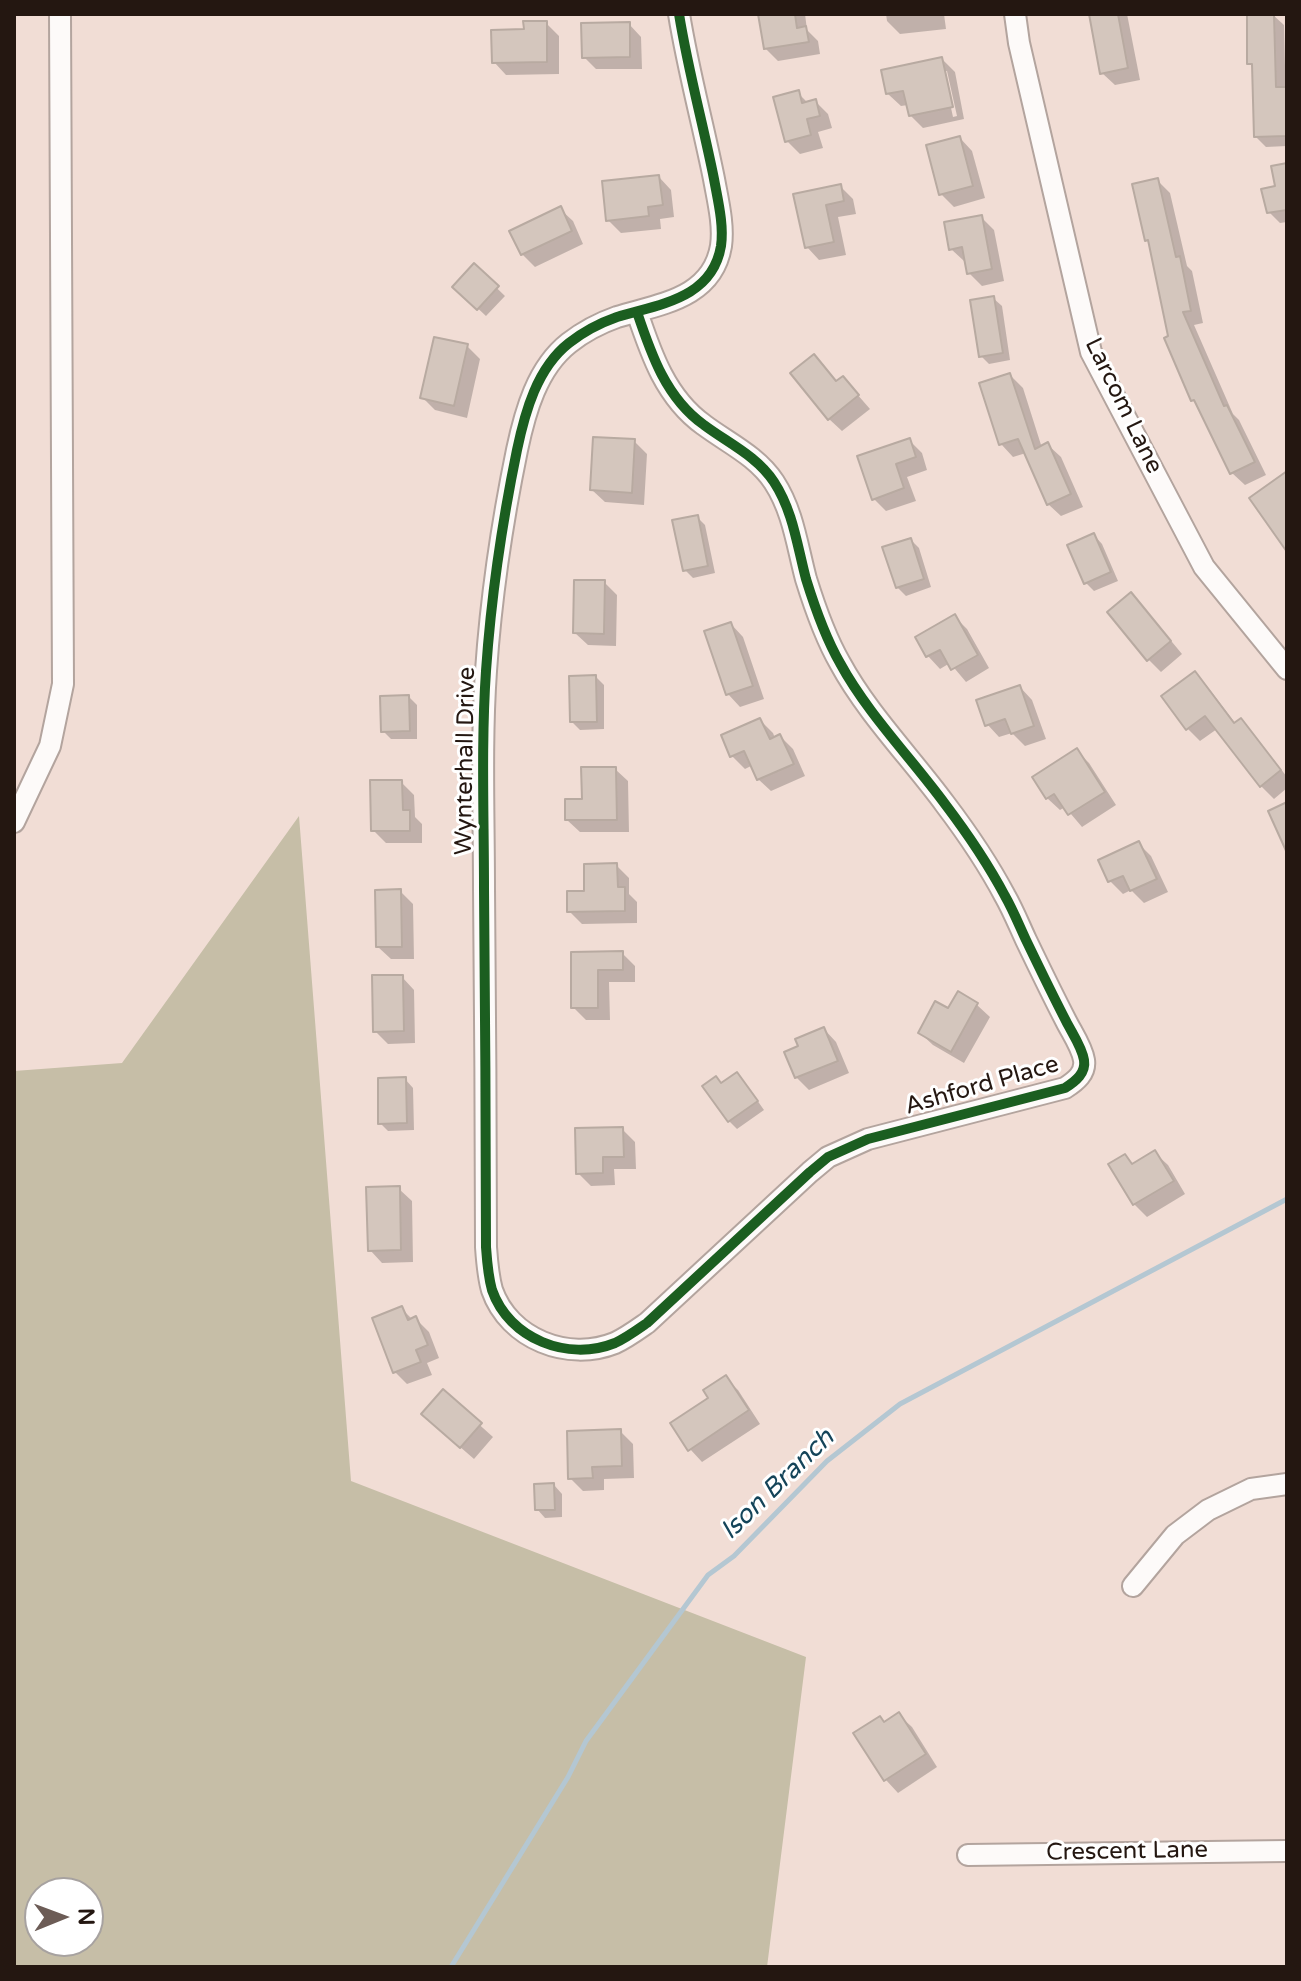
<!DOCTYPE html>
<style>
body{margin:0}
#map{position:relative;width:1301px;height:1981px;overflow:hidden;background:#f1ddd5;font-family:"Varela Round",sans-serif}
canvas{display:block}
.frame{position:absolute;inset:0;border:16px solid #241711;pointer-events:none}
.north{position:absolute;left:24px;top:1877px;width:80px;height:80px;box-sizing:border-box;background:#fff;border:2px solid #a7a2a0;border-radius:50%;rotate:89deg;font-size:22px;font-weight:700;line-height:32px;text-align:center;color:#241711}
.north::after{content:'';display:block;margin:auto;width:28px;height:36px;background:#6c5c56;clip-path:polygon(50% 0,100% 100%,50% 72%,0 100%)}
</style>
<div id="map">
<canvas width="1301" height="1981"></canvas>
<div class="frame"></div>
<div class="north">N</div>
</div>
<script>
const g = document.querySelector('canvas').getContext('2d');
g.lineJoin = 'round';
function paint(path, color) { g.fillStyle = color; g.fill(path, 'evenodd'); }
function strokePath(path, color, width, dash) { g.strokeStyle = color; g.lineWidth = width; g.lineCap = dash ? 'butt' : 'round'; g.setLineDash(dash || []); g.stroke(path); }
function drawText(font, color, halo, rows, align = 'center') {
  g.font = font + ' "Varela Round",sans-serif'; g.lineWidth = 6; g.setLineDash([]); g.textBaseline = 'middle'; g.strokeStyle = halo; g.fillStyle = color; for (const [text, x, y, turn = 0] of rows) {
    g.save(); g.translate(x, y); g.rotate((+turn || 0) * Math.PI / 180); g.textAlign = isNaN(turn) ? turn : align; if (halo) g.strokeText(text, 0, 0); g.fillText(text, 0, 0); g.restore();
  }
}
paint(new Path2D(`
 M299,816L351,1481L806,1657L767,1967H14V1071L122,1063ZM40,1893H88V1941H40Z`), '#c6bea7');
paint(new Path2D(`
 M760,14H805L807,30L818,41L820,54L778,61L765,48Z
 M886,14H944L946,29L900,34L887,21Z
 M1091,14H1127L1140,80L1115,85L1102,73Z
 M1273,15L1284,25L1287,146L1266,147L1255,136L1254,68L1249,63Z
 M546,23L559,36V74L506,75L494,62L526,31Z
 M629,24L641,37L642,69H596L584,57Z
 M942,59L955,72L964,119L923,128L910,115L908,105L901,106L888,94ZM943,71H947L957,116L953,117Z
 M798,93L808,103L815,101L828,114L832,128L818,132L823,148L800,154L787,141Z
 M960,138L972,151L985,198L954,207L941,194Z
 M1287,165V222L1280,223L1269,212Z
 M659,177L671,190L674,217L660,219L661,229L621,233L608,220Z
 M1157,180L1170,193L1187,266L1192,271L1203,323L1194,325L1233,414L1239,420L1266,475L1245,485L1232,473L1199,406L1193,400L1170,338L1151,244L1147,240Z
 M840,186L853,199L856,214L838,217L846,255L819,260L807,247L796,195Z
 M560,209L573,221L583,244L535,267L522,254Z
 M981,217L994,230L1004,281L982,286L969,273L967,261H964L951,249Z
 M474,266L505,296L486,316L455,287Z
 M993,298L1002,306L1010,360L989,364L981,356Z
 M467,346L480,359L467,418L435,410L422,397Z
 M1010,375L1023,388L1042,448L1048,445L1061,457L1083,507L1061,516L1048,504L1026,453L1013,457L1001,444Z
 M843,378L870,409L842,431L829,419L837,383Z
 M909,440L922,453L927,470L907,477L916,501L886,511L874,499Z
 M634,441L647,454L644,505L605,502L592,490Z
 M697,517L705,525L715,573L693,578L685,570Z
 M1094,535L1102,544L1118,581L1094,591L1086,583Z
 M911,540L919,548L931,587L906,596L897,587Z
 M604,582L617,595L616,646L588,645L575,633Z
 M1143,607L1182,654L1161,672L1148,659Z
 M954,616L967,629L989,668L966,682L950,663L940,669L928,656L917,637Z
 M731,624L743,637L764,699L740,707L728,694Z
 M1195,673L1207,686L1236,724L1241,721L1253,733L1287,777V788L1274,799L1261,786L1217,729L1200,741L1188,729Z
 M596,677L604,685V729L580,730L572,722Z
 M1020,687L1032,700L1046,739L1025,746L1012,733L999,737L987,724Z
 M409,697L417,705V739H391L383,731Z
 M760,720L773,733L775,738L780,736L793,749L805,776L771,791L758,779L753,765L745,769L732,756L723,736Z
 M1076,750L1089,763L1116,805L1082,827L1065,807L1060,810L1047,798Z
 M615,769L628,781L629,832H580L567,820Z
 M401,782L414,795L415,817L422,824V843H386L373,830Z
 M1138,843L1151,856L1168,892L1144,903L1131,890L1123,894L1110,881L1100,861Z
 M616,865L629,878V894L637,902V923L582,924L569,911Z
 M400,891L413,904L414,959H391L378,947Z
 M622,953L635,966V982H609L610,1020H586L573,1007V954Z
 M402,977L414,990L415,1043L388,1044L375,1031Z
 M958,994L977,1005L990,1017L964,1063L933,1045L920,1033L949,1011Z
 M824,1029L836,1042L849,1073L809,1090L796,1077Z
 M405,1079L413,1088L414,1130L388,1131L380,1123Z
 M745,1083L764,1110L737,1129L729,1121L722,1085Z
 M622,1129L635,1142L636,1169H614L615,1185L591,1186L578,1173Z
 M1155,1153L1168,1165L1185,1194L1147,1217L1134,1204L1111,1164L1125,1156L1134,1165Z
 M399,1189L412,1201L413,1262L382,1263L370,1250Z
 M402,1309L413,1320L416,1319L429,1332L439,1358L427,1363L432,1375L407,1384L395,1372Z
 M725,1378L738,1390L760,1424L702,1462L690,1449Z
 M443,1392L493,1437L474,1459L436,1426Z
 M620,1431L633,1444L634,1478L604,1479V1490L583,1491L570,1478Z
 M554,1485L562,1494V1517L545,1518L537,1509Z
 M899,1715L912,1727L937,1767L898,1793L886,1780L855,1734L885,1724Z`), '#0003');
strokePath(new Path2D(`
 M451,1967L568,1777L586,1741L708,1575L734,1556L827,1461L900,1404L1287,1199`), '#b4c7d2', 5);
const building = new Path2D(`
 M758,14H795L797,28L806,26L809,42L764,49Z
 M1089,14H1118L1128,68L1100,74Z
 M1247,14H1274L1276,87H1287V136L1254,137L1252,64H1247Z
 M523,21H547V62L492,63L491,30L524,29Z
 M630,22V57L582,58L581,23Z
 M942,57L953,107L909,116L903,91L886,94L881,70Z
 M799,90L802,103L816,99L820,116L807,119L811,135L785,142L773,97Z
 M960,136L973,186L939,195L926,145Z
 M1287,163V210L1267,213L1261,189L1275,186L1271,166Z
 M659,175L663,205L648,207L649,216L606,221L602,181Z
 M1158,178L1176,257L1180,256L1191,311L1183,312L1224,406L1227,405L1255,462L1230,474L1194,400L1191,401L1164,338L1168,336L1148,240L1145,241L1132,184Z
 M841,184L844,201L826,205L834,242L805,248L793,194Z
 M561,206L572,231L521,255L509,231Z
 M982,215L992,269L967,274L962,247L949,250L944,222Z
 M474,263L499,286L477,310L452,287Z
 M994,296L1003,353L979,357L970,300Z
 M434,337L468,344L454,406L420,398Z
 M814,354L836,381L843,376L859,395L828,420L790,373Z
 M1010,373L1035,449L1048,442L1071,494L1047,505L1018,439L999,445L979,383Z
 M593,437L635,439L632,493L590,490Z
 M910,438L916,457L896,464L904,488L872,500L857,456Z
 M1287,471V552L1249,498Z
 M698,515L708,566L683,571L672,520Z
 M1094,533L1111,572L1084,584L1067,545Z
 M911,538L924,579L896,588L882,547Z
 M574,580H605L604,634L573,633Z
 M1131,592L1171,641L1147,661L1107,612Z
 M955,614L978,655L951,670L940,650L926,657L915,637Z
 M731,622L753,686L726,695L704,631Z
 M1195,671L1234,723L1241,718L1281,770L1260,787L1205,716L1186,730L1161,696Z
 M596,675L597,722H570L569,676Z
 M1020,685L1034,726L1011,734L1005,719L985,726L976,700Z
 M409,695L410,731L381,732L380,696Z
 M760,718L770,739L780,734L794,764L757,780L744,751L730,757L721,735Z
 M1077,748L1105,792L1068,815L1054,794L1046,799L1032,777Z
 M581,767H616L617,820H565V799H582Z
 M370,780H402L403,810H410V831H371Z
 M1287,802V853L1268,811Z
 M1139,841L1157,879L1130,891L1123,876L1108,882L1098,860Z
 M617,863L618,887H625V911L567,912V891H584V864Z
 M401,889L402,947H376L375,890Z
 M623,951V970H598V1008H571V952Z
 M372,975H403L404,1031L373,1032Z
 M958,991L978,1003L951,1052L918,1033L935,1001L948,1008Z
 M824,1027L838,1061L795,1078L784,1052L798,1046L795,1039Z
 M737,1072L758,1101L728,1122L702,1086L716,1076L721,1083Z
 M406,1077L407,1123L378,1124V1078Z
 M623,1127L624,1157H603V1173L576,1174L575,1128Z
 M1155,1150L1174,1181L1133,1205L1108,1164L1125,1154L1132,1164Z
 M400,1186L401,1250L368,1251L366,1187Z
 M402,1306L408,1320L416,1316L428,1345L416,1350L421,1362L393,1373L372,1318Z
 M726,1375L749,1410L688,1451L670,1423L708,1398L703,1390Z
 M443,1389L482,1423L460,1448L421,1414Z
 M621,1429L622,1466L592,1467L593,1478L568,1479L567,1431Z
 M554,1483L555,1510H535L534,1484Z
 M899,1712L926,1754L884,1781L853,1733L880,1716L884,1722Z`);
paint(building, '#d4c6bd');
strokePath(building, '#b8aaa1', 2);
const minor = new Path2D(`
 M1015,14L1019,43L1091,352L1204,567L1287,669
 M637,312C651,354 666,398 704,425C728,443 757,456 774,482C793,511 797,545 806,579C815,608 825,637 840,663C867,713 912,759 945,804C967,833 988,864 1005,896C1013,910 1019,925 1026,940C1039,967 1052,994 1066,1021C1072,1033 1082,1047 1084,1060C1086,1073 1076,1081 1065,1088L868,1139L828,1157L810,1172L647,1323C637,1330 626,1338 615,1343C568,1362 509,1339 492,1290C488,1276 487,1261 486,1247C486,1127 485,1008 484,888C484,816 481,743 486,671C491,598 502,523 517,450C525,412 537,368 569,343C583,332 600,323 617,317C659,304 712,299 721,246C724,225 718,201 714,179C703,124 688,70 679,14
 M14,822L50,746L63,684L60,14
 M1133,1586L1175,1535L1208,1510L1251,1489L1287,1484
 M968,1855L1287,1851`);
strokePath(minor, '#b3a49e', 24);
strokePath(minor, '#fdfaf9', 20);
strokePath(new Path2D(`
 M637,312C651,354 666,398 704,425C728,443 757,456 774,482C793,511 797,545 806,579C815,608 825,637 840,663C867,713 912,759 945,804C967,833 988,864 1005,896C1013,910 1019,925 1026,940C1039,967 1052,994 1066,1021C1072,1033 1082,1047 1084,1060C1086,1073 1076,1081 1065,1088L868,1139L828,1157L810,1172L647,1323C637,1330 626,1338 615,1343C568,1362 509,1339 492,1290C488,1276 487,1261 486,1247C486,1127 485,1008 484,888C484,816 481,743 486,671C491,598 502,523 517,450C525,412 537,368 569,343C583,332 600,323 617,317C659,304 712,299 721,246C724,225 718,201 714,179C703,124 688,70 679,14`), '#1b5e20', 10);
drawText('24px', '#241711', '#fff', [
 ["Larcom Lane",1123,406,64],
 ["Wynterhall Drive",466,761,-89],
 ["Ashford Place",982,1086,-16],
 ["Crescent Lane",1127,1852,-1]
]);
drawText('italic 26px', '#144459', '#fff', [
 ["Ison Branch",778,1485,-44]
]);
</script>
